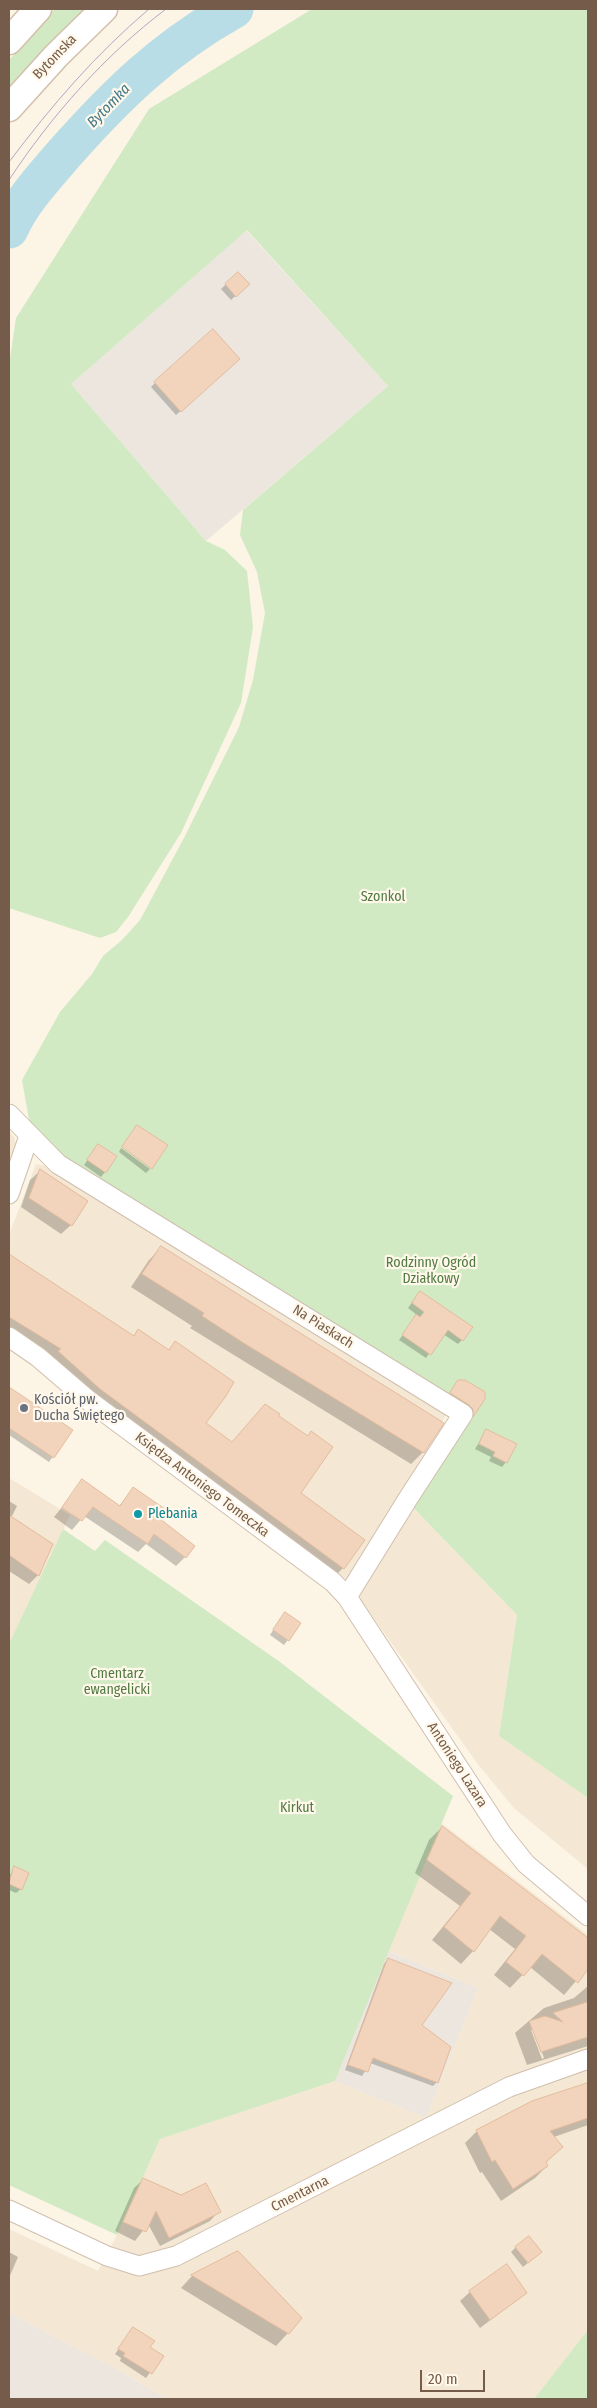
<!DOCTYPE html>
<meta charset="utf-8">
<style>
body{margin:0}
#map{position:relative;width:597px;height:2408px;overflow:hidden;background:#fcf4e5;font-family:"Fira Sans Condensed",sans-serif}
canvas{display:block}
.frame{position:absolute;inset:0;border:10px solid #755c4a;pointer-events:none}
.scale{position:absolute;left:420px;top:2370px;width:65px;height:22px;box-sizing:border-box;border:2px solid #755c4a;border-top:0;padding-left:6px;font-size:15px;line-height:18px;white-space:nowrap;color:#755c4a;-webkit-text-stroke:4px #fff8eb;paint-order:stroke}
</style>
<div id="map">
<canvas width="597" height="2408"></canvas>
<div class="frame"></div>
<div class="scale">20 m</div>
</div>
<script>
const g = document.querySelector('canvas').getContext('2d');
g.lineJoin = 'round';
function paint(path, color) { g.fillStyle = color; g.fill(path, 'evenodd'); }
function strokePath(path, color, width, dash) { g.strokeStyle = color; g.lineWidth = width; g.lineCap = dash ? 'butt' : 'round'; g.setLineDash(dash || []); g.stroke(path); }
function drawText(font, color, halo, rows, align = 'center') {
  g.font = font + ' "Fira Sans Condensed",sans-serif'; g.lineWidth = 4.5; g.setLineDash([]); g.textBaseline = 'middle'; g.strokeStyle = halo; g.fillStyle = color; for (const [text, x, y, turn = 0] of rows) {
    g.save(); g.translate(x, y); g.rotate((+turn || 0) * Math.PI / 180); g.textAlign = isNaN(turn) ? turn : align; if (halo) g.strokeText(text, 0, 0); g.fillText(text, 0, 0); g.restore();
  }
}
paint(new Path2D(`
 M9,1131L14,1137L17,1148L9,1171Z
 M36,1164L50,1167L448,1411L402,1496L517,1615L499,1736L588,1798V1869L514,1808L477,1763L345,1578L94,1393L9,1326V1235Z
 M9,1478L70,1515L9,1644Z
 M440,1822L588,1935V2332L534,2399H167L118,2370L9,2313V2229L98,2271L117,2235L160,2139L335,2081L426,2118L478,1988L388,1951Z`), '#f4e7d3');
paint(new Path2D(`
 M246,230L388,386L206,541L71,384Z
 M388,1951L478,1988L426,2118L335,2081Z
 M9,2313L118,2370L167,2399H9Z`), '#ece6df');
paint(new Path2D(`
 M55,9H88L9,89V60Z
 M312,9H588V1798L499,1736L517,1615L402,1496L461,1407L34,1148L22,1080L60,1012L92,974L103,956L122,940L140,920L185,836L239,727L253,680L265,613L257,572L240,535L243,510L388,386L247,230L71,384L206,541L225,550L247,571L253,627L241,703L181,833L128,917L116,932L100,938L9,908V365L16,318L149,109Z
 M63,1529L95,1551L105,1540L280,1662L453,1796L335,2081L160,2139L117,2235L9,2185V1644Z
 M588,2332V2399H534L585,2334Z`), '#d1eac3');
paint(new Path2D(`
 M238,273L248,284L231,300L221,289Z
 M234,363L176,415L151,387L155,383Z
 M98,1145L105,1172L101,1177L84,1165Z
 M121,1148L150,1169L146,1173L119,1152Z
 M40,1171L71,1225L61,1234L21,1207L30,1180Z
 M161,1248L423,1452L411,1464L190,1328L192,1326L131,1287L149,1260Z
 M9,1256L133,1337L139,1331L168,1350L175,1343L204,1423L363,1540L343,1568L332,1579L9,1335Z
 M416,1297L462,1340L458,1344L443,1334L426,1358L399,1340L417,1315L408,1308Z
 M459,1381L483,1398L469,1420L447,1398Z
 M9,1389L71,1431L49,1462L9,1435Z
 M486,1431L506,1462L502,1467L489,1461L491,1457L475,1449Z
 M83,1481L119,1506L133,1489L185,1557L176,1566L146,1544L138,1552L84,1516L72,1530L54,1517Z
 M9,1501L17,1506L11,1518L38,1575L29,1584L9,1571Z
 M281,1618L300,1624L284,1645L270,1635Z
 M442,1827L588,1940V1967L564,1995L530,1967L510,1988L494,1975L515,1949L489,1929L473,1951L461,1964L432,1940L460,1906L415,1873L429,1840Z
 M15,1868L21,1889L16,1893L9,1890V1876Z
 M388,1959L420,2026L437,2082L433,2086L370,2063L362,2076L345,2070L384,1964Z
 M588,1986V2046L527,2065L515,2033L544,2008L574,1998ZM531,2030H534L544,2058L542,2059Z
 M588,2084V2125L554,2137L562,2147L545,2163L547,2166L535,2178L501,2201L482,2172L480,2173L465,2143L477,2131L532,2102Z
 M144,2179L219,2211L210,2221L160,2246L148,2224L135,2241L115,2231L134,2188Z
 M516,2247L536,2256L523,2267L511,2252Z
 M9,2252L18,2257L9,2278Z
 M237,2253L288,2333L276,2346L181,2288L192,2276Z
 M470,2292L526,2293L480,2328L460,2301Z
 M133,2328L149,2348L162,2356L146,2378L120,2361L121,2358L115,2354Z`), '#0003');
strokePath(new Path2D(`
 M9,229C21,202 44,177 63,155C116,95 164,48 234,9`), '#b9dde6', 39);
const building = new Path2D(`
 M238,272L250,284L236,297L225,284Z
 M213,329L240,359L181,412L154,382Z
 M137,1125L168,1145L152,1169L122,1147Z
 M98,1144L117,1156L106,1173L87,1160Z
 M40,1169L88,1201L72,1226L29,1198Z
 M161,1246L444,1423L424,1453L242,1342L202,1316L204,1313L142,1274Z
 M9,1254L134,1336L138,1329L169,1350L175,1341L234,1382L226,1396L206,1423L232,1442L265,1404L280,1414L279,1416L308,1436L311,1431L333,1447L301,1493L365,1540L344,1569L100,1389L58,1351L61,1349L9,1317Z
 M420,1291L473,1327L463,1341L448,1330L431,1355L402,1335L416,1314L420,1317L424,1312L412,1303Z
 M458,1380H465L485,1392V1399L473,1417V1409L469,1405L450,1393Z
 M9,1387L73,1430L54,1458L9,1428Z
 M486,1429L517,1444L507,1463L493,1456L495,1452L479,1444Z
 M82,1479L120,1506L133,1487L165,1509L159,1518L195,1546L186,1558L154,1534L148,1544L93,1507L82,1521L62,1508Z
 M9,1515L53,1544L39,1576L9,1555Z
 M285,1612L301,1623L289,1641L273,1630Z
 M442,1826L588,1938V1969L578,1983L542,1954L524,1976L506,1962L526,1936L500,1916L474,1952L444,1927L471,1893L427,1860Z
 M14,1866L29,1873L22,1890L9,1884Z
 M388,1958L452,1983L422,2025L451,2047L438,2083L373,2058L368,2072L348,2065Z
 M588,2002V2037L541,2052L529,2021L545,2016L563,2022L553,2013Z
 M588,2083V2118L550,2131L563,2147L546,2162L548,2166L513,2189L495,2160L492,2162L476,2130L532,2101Z
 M143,2178L181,2195L206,2183L221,2212L169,2238L156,2211L146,2232L123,2222Z
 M529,2236L542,2252L528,2263L515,2247Z
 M238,2251L302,2318L289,2334L191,2275Z
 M507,2264L527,2293L490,2320L469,2291Z
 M133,2327L155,2341L150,2347L164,2356L152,2374L123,2356L125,2353L118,2349Z`);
paint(building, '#f2d4bc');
strokePath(building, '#e4bc9d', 1);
const street = new Path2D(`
 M9,1114L58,1164L463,1414L409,1497L347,1597
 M9,1194L29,1136
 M9,1337L38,1357L88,1400L333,1582L347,1597L502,1834L526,1864L588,1916
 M9,2210L107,2256L139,2266L176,2256L509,2087L588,2059`);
const secondary = new Path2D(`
 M9,41L38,9
 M9,108L56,56L104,9`);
strokePath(street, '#d0bfae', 21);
strokePath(secondary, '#d3bfab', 29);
strokePath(street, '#fff', 19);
strokePath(secondary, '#fff', 26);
strokePath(new Path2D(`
 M9,162C52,105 95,55 149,9
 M9,180C51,116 105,55 166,9`), '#b8a3c6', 1);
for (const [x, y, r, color] of [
 [24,1408,5,"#6b7280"],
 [138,1514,5,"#0f9aa8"]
]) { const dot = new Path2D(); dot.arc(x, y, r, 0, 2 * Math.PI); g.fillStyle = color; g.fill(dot); strokePath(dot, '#fff8eb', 2); }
drawText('14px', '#755c4a', '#fff8eb', [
 ["Bytomska",55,57,-46],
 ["Na Piaskach",323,1327,32],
 ["Księdza Antoniego Tomeczka",202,1485,37],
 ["Antoniego Lazara",457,1765,57],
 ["Cmentarna",300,2194,-27]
]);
drawText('14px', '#507b42', '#fff8eb', [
 ["Szonkol",383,897],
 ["Rodzinny Ogród",431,1263],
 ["Działkowy",431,1279],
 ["Cmentarz",117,1674],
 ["ewangelicki",117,1690],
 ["Kirkut",297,1808]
]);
drawText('14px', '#5b616d', '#fff8eb', [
 ["Kościół pw.",34,1400],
 ["Ducha Świętego",34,1416]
], 'left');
drawText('14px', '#0d838f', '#fff8eb', [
 ["Plebania",148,1514]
], 'left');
drawText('italic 15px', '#437a89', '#fff8eb', [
 ["Bytomka",109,106,-46]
]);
</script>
